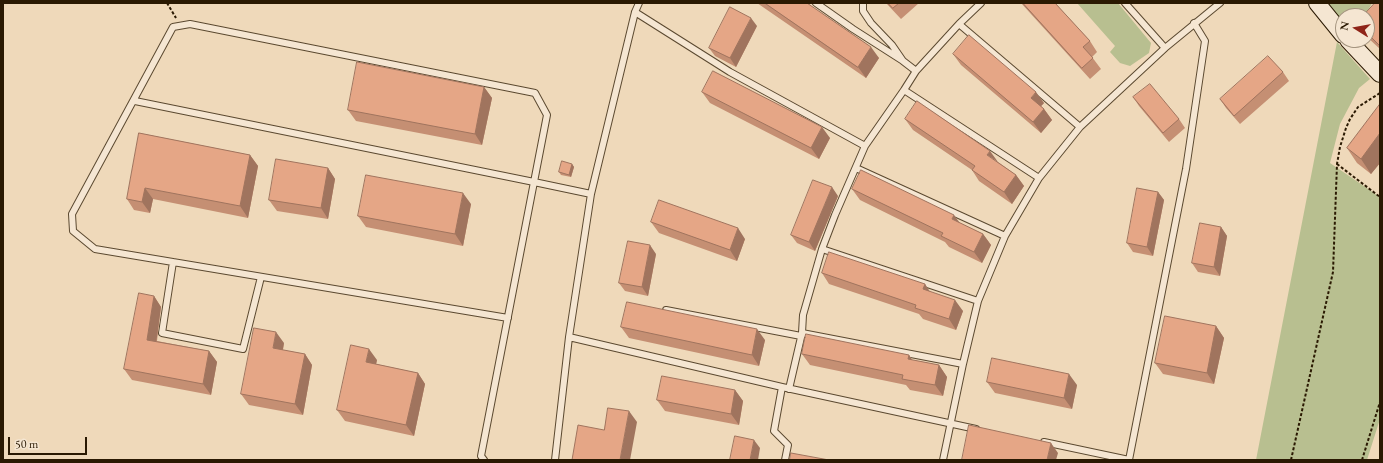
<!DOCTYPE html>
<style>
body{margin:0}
#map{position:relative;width:1383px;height:463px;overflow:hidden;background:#efd9ba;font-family:"EB Garamond",serif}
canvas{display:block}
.frame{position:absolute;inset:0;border:4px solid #2a1902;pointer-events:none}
.north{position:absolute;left:1335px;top:8px;width:40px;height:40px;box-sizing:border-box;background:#f5e6d2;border:1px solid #a4947f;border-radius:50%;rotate:281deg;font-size:11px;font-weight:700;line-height:16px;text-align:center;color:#2a1902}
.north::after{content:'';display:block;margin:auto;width:14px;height:18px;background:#8f2418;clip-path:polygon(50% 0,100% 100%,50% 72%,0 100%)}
.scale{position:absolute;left:8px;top:437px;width:79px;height:18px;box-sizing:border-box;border:2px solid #2a1902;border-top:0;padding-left:5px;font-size:12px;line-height:14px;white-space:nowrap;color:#2a1902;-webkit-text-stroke:3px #f5e6d2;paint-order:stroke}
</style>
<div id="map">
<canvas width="1383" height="463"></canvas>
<div class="frame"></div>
<div class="north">N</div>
<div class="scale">50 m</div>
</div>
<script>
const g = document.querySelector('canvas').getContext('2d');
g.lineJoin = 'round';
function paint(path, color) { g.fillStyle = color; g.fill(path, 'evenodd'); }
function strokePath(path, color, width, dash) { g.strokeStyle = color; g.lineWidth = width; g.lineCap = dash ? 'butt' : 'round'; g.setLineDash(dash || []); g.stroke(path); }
paint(new Path2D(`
 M1077,3H1118L1151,43L1149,53L1130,66L1120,63L1110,52L1115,46Z
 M1326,3H1372L1365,16H1343V25Z
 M1337,42L1370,79L1359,88L1340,124L1330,163L1380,197V419L1367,460H1256Z`), '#b8bf90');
const lane = new Path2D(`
 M816,3L853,29L903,61
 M863,3V11L871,23L892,45L903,61L916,71
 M1125,3L1165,48
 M635,12L730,72L865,146
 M959,24L1080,127
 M904,90L1039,178
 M135,101L534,182L547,115L535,93L190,24L173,27L72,214L73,231L95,249L508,318
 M856,168L1005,236
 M822,249L978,301
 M173,262L162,333L243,349L261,277
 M666,310L801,336
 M802,333L963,364
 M569,337L782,387L976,429
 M782,387L774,431L788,445L785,460
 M789,389L802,333L803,315L822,249L835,215L865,146L904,90L916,71L959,24L981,3
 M1044,442L1129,460
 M484,460L481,456L534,182L591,194
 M555,460L569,337L591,194L635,12L639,3
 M943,460L963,364L978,301L1005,236L1039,178L1080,127L1165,48L1220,3
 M1129,460L1186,169L1205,41L1194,23`);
const secondary = new Path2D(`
 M1317,3L1343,35
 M1348,40L1380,74`);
strokePath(lane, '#5b4930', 8);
strokePath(secondary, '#2a1902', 18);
strokePath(new Path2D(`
 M167,3L176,18
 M1337,164L1380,197
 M1291,460L1333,272L1337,164L1340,147L1346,128L1350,119L1358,107L1380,93
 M1362,460L1380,402`), '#2a1902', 2, [3, 2]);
strokePath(lane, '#f5e6d2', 6);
strokePath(secondary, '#f5e6d2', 16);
paint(new Path2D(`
 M757,3H807L879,58L866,78Z
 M886,3H919L901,19Z
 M1021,3H1055L1090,41L1097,52L1092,57L1101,69L1090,79Z
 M1380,3V49L1367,37V16Z
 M757,26L736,67L715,56L709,48Z
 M953,54L1044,103L1041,106L1044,109L1052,120L1041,133L961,65Z
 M1283,72L1289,81L1240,124L1226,108L1220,99Z
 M484,87L492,98L482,145L356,121L348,110Z
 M702,92L830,138L819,159L710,103Z
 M1133,97L1179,119L1185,128L1169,142L1139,106Z
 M1380,104V163L1371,174L1357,163L1347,148Z
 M905,119L998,162L1016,175L1024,186L1012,204L979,181L972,170L913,130Z
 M139,133L250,155L258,166L248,218L153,199L150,213L134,210L127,199Z
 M572,164L574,167L571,177L561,175L559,172Z
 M328,168L335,179L328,219L277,211L269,200Z
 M852,189L959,223L983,234L991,245L982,263L949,247L945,242L860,200Z
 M1158,192L1164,200L1153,256L1133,252L1127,243Z
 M838,196L815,251L797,243L791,235Z
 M471,204L463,246L366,227L358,216Z
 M651,222L745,239L737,261L659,233Z
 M1221,227L1227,236L1220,276L1198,272L1192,263Z
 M656,254L648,296L625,291L619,283Z
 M822,273L925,284L929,291L963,311L956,330L923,319L919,314L829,284Z
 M154,296L161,307L157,341L209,351L217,362L211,395L132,380L124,369Z
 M1216,326L1224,338L1214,384L1163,374L1155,363Z
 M621,327L765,340L759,366L629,338Z
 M284,343L283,350L305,354L312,365L303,415L249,405L241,394Z
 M802,354L909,355L912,360L939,365L947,377L943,396L910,390L906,385L810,365Z
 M377,360L376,364L418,373L425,384L414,436L345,421L337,410Z
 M987,382L1077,385L1072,409L995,393Z
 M735,390L743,401L739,425L665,411L657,400Z`), '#c58f73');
paint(new Path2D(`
 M751,18L757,26L736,67L730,58Z
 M871,47L879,58L866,78L858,67Z
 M484,87L492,98L482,145L475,134Z
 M1036,92L1044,103L1038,109L1031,98Z
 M1044,109L1052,120L1041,133L1033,122Z
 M822,127L830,138L819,159L811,148Z
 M1380,133V163L1371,174L1361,159Z
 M990,151L998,162L987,155Z
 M250,155L258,166L248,218L240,206Z
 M572,164L574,167L571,177L569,175Z
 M328,168L335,179L328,219L321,208Z
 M1016,175L1024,186L1012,204L1004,192Z
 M832,187L838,196L815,251L809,242Z
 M145,188L153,199L150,213L142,202Z
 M1158,192L1164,200L1153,256L1147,247Z
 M463,193L471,204L463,246L455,234Z
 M954,215L962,226L952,219Z
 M1221,227L1227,236L1220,276L1214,267Z
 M738,228L745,239L737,261L730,250Z
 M983,234L991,245L982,263L974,252Z
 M650,245L656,254L648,296L642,287Z
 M925,284L932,295L923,289Z
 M154,296L161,307L155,351L147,340Z
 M955,300L963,311L956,330L949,319Z
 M1216,326L1224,338L1214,384L1207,373Z
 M757,329L765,340L759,366L752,355Z
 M276,332L284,343L281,359L273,348Z
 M369,349L377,360L374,373L366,362Z
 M209,351L217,362L211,395L203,384Z
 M305,354L312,365L303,415L295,404Z
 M909,355L916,366L908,359Z
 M939,365L947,377L943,396L935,385Z
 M418,373L425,384L414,436L406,425Z
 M1069,374L1077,385L1072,409L1064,398Z
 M735,390L743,401L739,425L731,414Z
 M629,411L637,422L630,460H620Z
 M754,440L760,448L758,460H750Z
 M1051,443L1058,453L1056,460H1047Z`), '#a0745e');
const building = new Path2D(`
 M765,3H807L871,47L858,67Z
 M888,3H899L893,8Z
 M1023,3H1055L1090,41L1083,47L1093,58L1082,68Z
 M1375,3H1380V46L1367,33V16H1363Z
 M730,7L751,18L730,58L709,48Z
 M969,35L1036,92L1031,98L1044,109L1033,122L953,54Z
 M1268,56L1283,72L1234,116L1220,99Z
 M357,62L484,87L475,134L348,110Z
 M713,71L822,127L811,148L702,92Z
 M1150,84L1179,119L1163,133L1133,97Z
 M917,101L990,151L987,155L1016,175L1004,192L972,170L975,166L905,119Z
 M1380,104V133L1361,159L1347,148Z
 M139,133L250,155L240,206L145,188L142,202L127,199Z
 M276,159L328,168L321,208L269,200Z
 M562,161L572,164L569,175L559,172Z
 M861,170L954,215L952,219L983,234L974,252L941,236L943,233L852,189Z
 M366,175L463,193L455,234L358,216Z
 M813,180L832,187L809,242L791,235Z
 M1137,188L1158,192L1147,247L1127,243Z
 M659,200L738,228L730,250L651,222Z
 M1200,223L1221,227L1214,267L1192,263Z
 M628,241L650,245L642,287L619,283Z
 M829,252L925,284L923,289L955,300L949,319L915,308L916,305L822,273Z
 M139,293L154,296L147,340L209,351L203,384L124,369Z
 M627,302L757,329L752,355L621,327Z
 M1165,316L1216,326L1207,373L1155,363Z
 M254,328L276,332L273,348L305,354L295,404L241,394Z
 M806,334L909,355L908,359L939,365L935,385L902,379L903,375L802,354Z
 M351,345L369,349L366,362L418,373L406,425L337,410Z
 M992,358L1069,374L1064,398L987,382Z
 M662,376L735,390L731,414L657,400Z
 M608,408L629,411L620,460H572L578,425L604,430Z
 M969,425L1051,443L1047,460H962Z
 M735,436L754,440L750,460H730Z
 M791,453L829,460H790Z`);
paint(building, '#e5a686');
strokePath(building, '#a0745e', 1);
</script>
